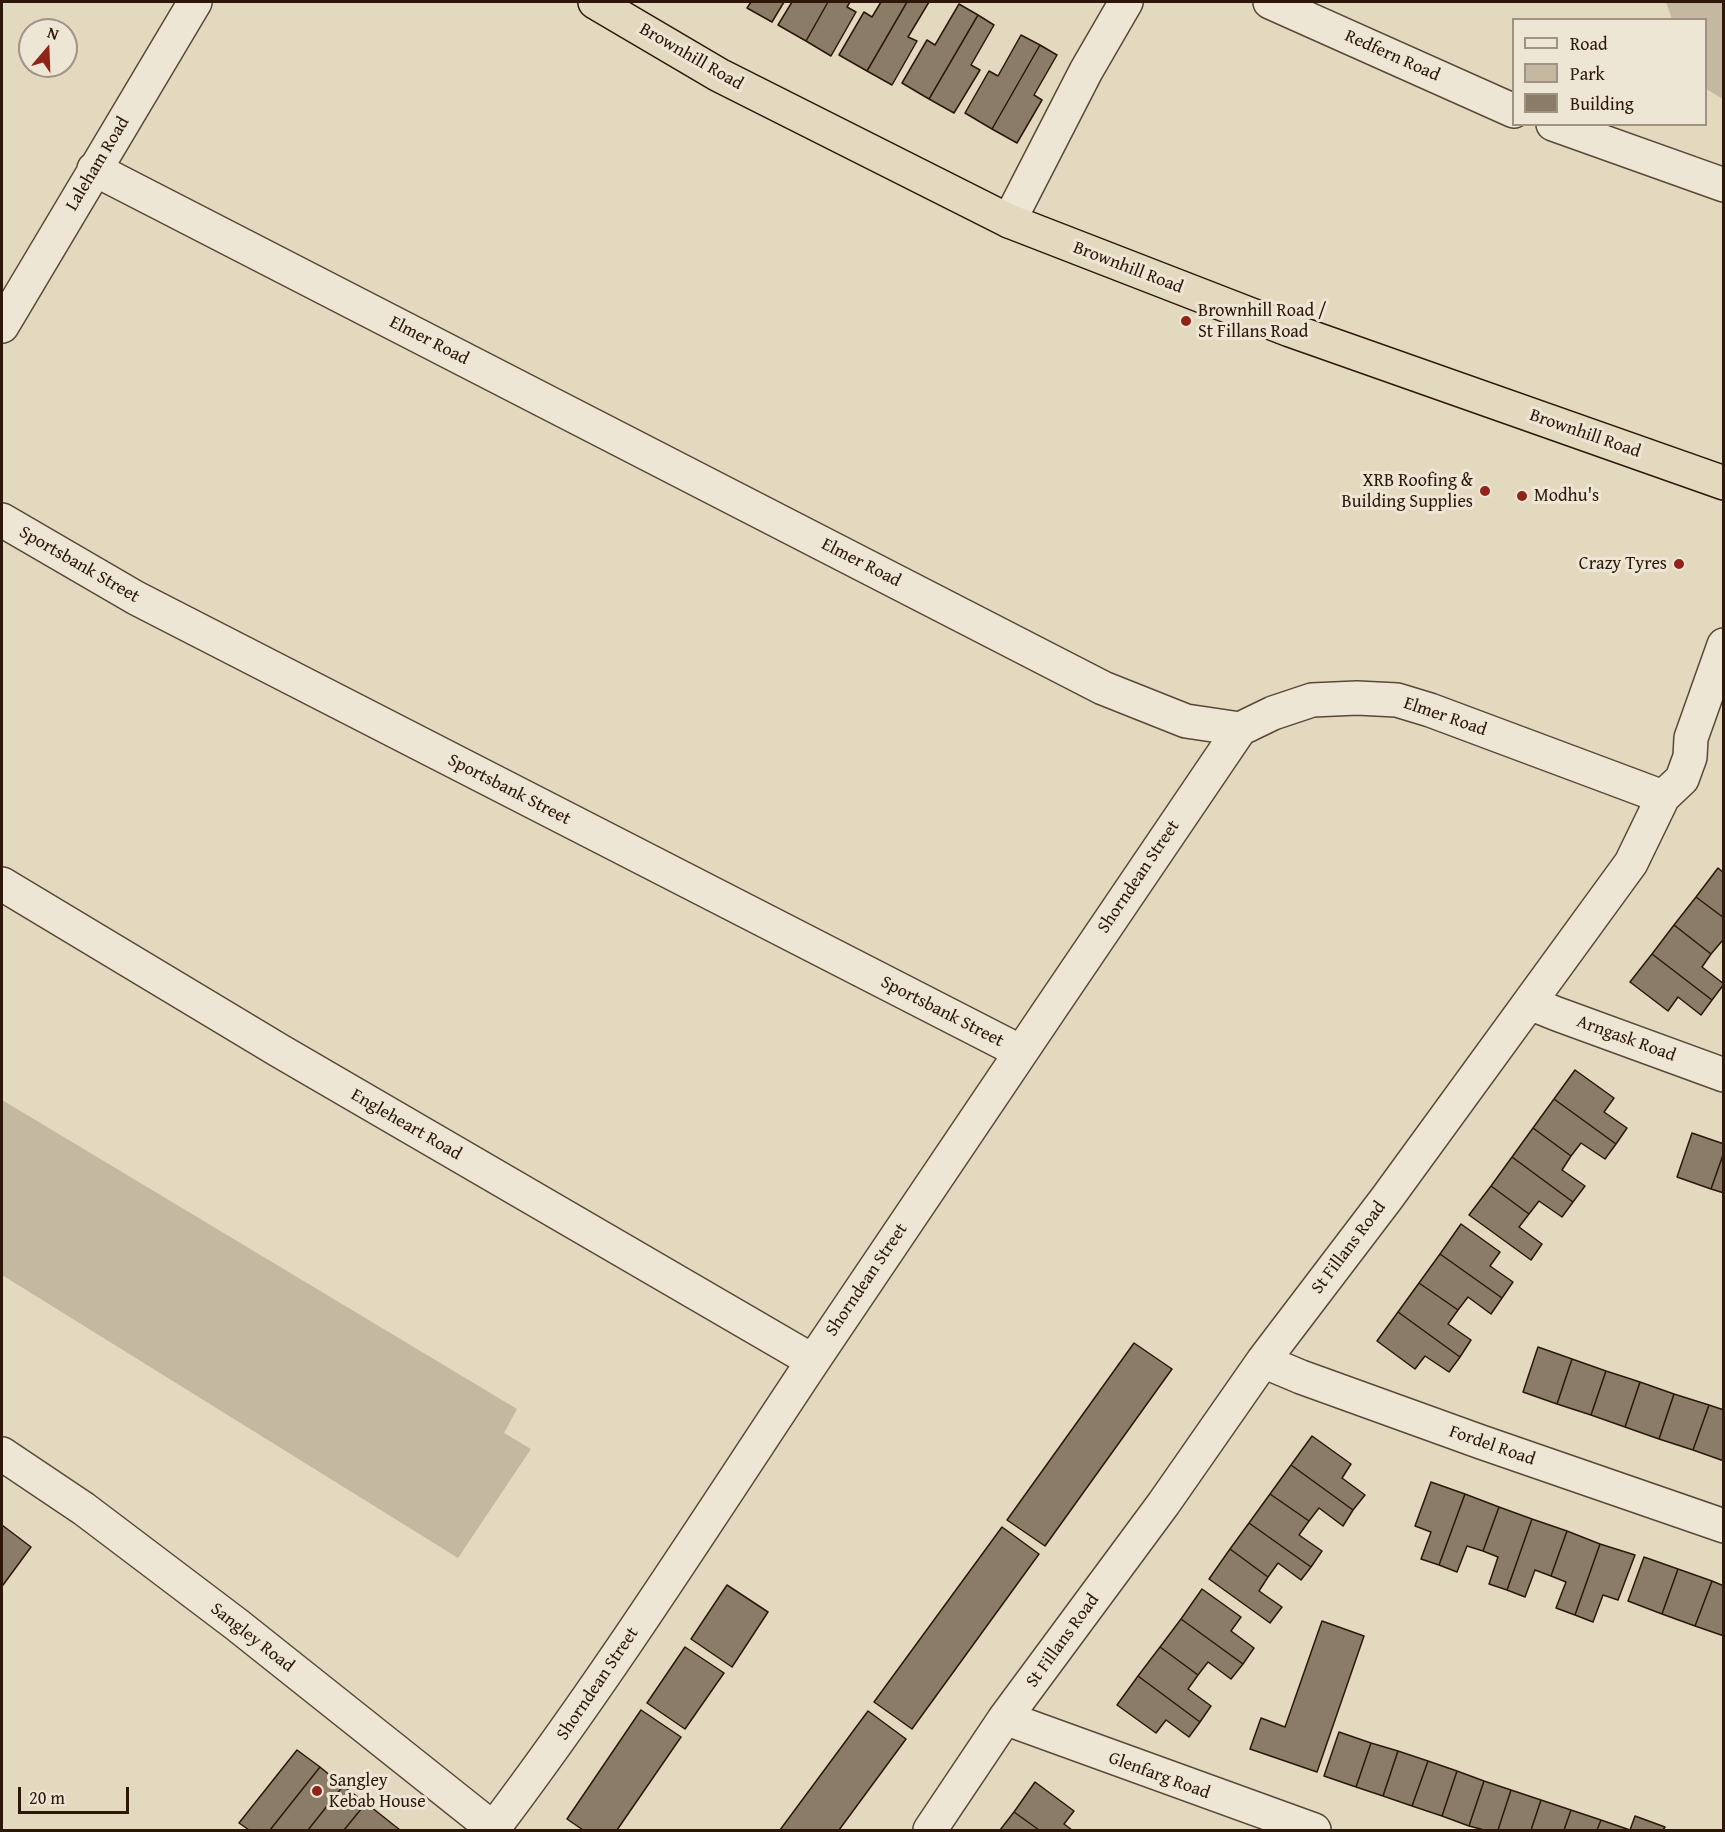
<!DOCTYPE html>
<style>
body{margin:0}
#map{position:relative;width:1725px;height:1832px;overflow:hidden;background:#e3d9bf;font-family:"Gentium Book Plus",serif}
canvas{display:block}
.frame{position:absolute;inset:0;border:3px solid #2c1709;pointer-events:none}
.legend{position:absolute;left:1512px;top:18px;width:195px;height:108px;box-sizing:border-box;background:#ede6d5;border:2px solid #a09383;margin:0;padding:8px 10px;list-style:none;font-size:18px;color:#2c1709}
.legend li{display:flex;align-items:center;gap:12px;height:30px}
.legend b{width:30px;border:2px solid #a09383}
.north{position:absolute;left:18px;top:18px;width:60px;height:60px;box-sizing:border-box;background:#ede6d5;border:2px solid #a09383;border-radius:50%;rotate:19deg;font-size:16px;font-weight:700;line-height:24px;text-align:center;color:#2c1709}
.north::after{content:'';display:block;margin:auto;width:21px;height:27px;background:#8f2418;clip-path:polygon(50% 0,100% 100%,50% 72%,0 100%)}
.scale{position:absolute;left:18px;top:1787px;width:111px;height:27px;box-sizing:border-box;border:3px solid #2c1709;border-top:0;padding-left:8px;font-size:18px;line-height:21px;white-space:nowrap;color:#2c1709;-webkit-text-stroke:4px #ede6d5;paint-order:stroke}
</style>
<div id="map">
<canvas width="1725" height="1832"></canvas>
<div class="frame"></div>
<ul class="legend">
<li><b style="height:8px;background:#ede6d5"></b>Road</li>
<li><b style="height:16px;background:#c4b8a0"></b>Park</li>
<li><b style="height:16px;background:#8b7c68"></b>Building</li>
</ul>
<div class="north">N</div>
<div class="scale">20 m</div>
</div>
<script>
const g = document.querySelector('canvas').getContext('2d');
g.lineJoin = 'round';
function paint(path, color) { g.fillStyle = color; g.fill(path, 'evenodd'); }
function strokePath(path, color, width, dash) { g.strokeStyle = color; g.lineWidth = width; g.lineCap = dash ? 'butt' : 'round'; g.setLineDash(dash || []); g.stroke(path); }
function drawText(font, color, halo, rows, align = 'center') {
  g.font = font + ' "Gentium Book Plus",serif'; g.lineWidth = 6; g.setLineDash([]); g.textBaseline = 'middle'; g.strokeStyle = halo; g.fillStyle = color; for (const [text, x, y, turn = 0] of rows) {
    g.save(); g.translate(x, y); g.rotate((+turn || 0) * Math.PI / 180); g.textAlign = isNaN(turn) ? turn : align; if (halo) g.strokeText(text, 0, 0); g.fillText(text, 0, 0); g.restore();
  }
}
paint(new Path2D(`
 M1666,2H1723V99L1706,89V20L1672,19Z
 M2,1100L517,1409L504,1433L531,1449L458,1558L2,1275Z`), '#c4b8a0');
const building = new Path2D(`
 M751,2H784L772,22L747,8Z
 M792,2H828L806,41L778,25Z
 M828,2H850L847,7L856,12L831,56L806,41Z
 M881,2H907L867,71L839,55L864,12L872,17Z
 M907,2H929L908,37L917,41L892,85L867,71Z
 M959,4L978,15L929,99L902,83L927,40L935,45Z
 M978,15L994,25L971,65L980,70L954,113L929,99Z
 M1021,35L1040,45L992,129L965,113L989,71L998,76Z
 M1040,45L1057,55L1034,95L1042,100L1017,143L992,129Z
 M1718,868L1724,873V918L1696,897Z
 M1696,897L1724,918V943L1722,941L1711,954L1674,925Z
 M1674,925L1711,954L1702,967L1724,984L1712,1000L1652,954Z
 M1652,954L1712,1000L1701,1015L1678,997L1668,1011L1630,982Z
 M1575,1070L1614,1098L1604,1112L1627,1128L1616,1144L1554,1099Z
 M1554,1099L1616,1144L1605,1159L1581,1143L1571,1156L1533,1128Z
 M1533,1128L1571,1156L1562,1170L1585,1186L1573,1202L1512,1157Z
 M1692,1133L1724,1144V1152L1711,1189L1677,1177Z
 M1724,1152V1193L1711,1189Z
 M1512,1157L1573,1202L1562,1217L1539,1201L1529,1214L1491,1186Z
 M1491,1186L1529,1214L1519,1227L1542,1244L1531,1260L1469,1215Z
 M1461,1224L1500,1252L1490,1266L1513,1282L1502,1298L1440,1254Z
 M1440,1254L1502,1298L1491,1314L1468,1297L1458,1310L1419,1283Z
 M1419,1283L1458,1310L1448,1324L1471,1340L1460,1357L1398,1312Z
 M1398,1312L1460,1357L1449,1372L1425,1356L1415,1369L1377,1341Z
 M1134,1343L1172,1369L1045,1546L1007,1520Z
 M1538,1347L1572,1359L1557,1404L1523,1392Z
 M1572,1359L1606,1371L1591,1415L1557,1404Z
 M1606,1371L1640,1382L1625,1427L1591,1415Z
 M1640,1382L1674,1394L1659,1439L1625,1427Z
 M1674,1394L1709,1405L1693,1450L1659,1439Z
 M1709,1405L1724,1410V1461L1693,1450Z
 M1312,1436L1351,1464L1342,1478L1365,1495L1353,1510L1291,1465Z
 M1291,1465L1353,1510L1343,1526L1319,1508L1309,1521L1270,1494Z
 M1431,1482L1465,1494L1439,1565L1421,1559L1431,1532L1415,1526Z
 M1270,1494L1309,1521L1299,1535L1322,1551L1311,1567L1249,1523Z
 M1465,1494L1499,1507L1483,1551L1467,1546L1457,1572L1439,1565Z
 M1499,1507L1532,1519L1507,1590L1489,1584L1498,1557L1483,1551Z
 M1532,1519L1567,1531L1551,1576L1535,1570L1525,1597L1507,1590Z
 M1249,1523L1311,1567L1301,1580L1278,1563L1268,1577L1230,1549Z
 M2,1525L31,1547L3,1585L2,1584Z
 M1002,1527L1039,1554L912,1729L874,1702Z
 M1567,1531L1600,1544L1575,1615L1556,1608L1566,1582L1551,1576Z
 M1600,1544L1635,1555L1618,1600L1603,1595L1593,1622L1575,1615Z
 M1230,1549L1268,1577L1259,1591L1282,1607L1270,1623L1209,1579Z
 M1644,1557L1678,1569L1662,1614L1628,1601Z
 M1678,1569L1712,1581L1695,1626L1662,1614Z
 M1712,1581L1724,1586V1636L1695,1626Z
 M727,1585L768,1612L732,1667L691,1639Z
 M1202,1589L1241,1617L1231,1631L1254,1648L1243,1664L1181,1619Z
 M1181,1619L1243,1664L1231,1679L1208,1662L1198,1675L1160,1647Z
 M1322,1621L1364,1636L1317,1772L1250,1749L1261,1718L1285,1727Z
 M685,1647L724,1673L685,1729L647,1703Z
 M1160,1647L1198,1675L1188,1689L1211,1706L1200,1722L1138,1676Z
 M1138,1676L1200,1722L1189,1737L1166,1720L1156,1733L1117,1705Z
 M641,1710L681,1737L617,1830H583L567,1819Z
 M868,1711L906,1739L839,1830H780Z
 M1339,1732L1371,1743L1356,1787L1324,1776Z
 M1371,1743L1398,1751L1383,1796L1356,1787Z
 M297,1750L320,1767L270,1830H249L239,1823Z
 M1398,1751L1428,1761L1412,1806L1383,1796Z
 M1428,1761L1457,1771L1442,1816L1412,1806Z
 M320,1767L343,1786L308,1830H270Z
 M1457,1771L1484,1781L1469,1826L1442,1816Z
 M1484,1781L1511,1790L1498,1830H1484L1469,1826Z
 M1035,1782L1074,1811L1064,1824L1072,1830H1039L1014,1812Z
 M343,1786L366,1803L344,1830H308Z
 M1511,1790L1541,1800L1531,1830H1498Z
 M1541,1800L1571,1810L1564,1830H1531Z
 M366,1803L400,1830H344Z
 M1571,1810L1601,1820L1597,1830H1564Z
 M1014,1812L1039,1830H1000Z
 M1635,1816L1665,1827L1663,1830H1630Z
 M1601,1820L1630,1830H1597Z`);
paint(building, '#8b7c68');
strokePath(building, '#2c1709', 1.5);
const minor = new Path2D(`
 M1270,2L1514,111
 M1553,124L1724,185
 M94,169L1103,688L1186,721L1240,729L1273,713L1312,700L1357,698L1397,700L1430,710L1663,797
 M1009,221L1086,71L1126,2
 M2,326L195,2
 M2,520L136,598L1021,1052
 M2,884L280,1051L813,1361
 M1531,1001L1542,1008L1557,1014L1724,1075
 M1263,1361L1301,1377L1481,1442L1724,1526
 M2,1454L84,1509L236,1624L495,1830
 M1005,1718L1314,1830
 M493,1829C609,1676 711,1514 817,1355C957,1145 1099,938 1240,729
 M930,1830L1005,1718L1164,1503L1263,1361L1387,1198L1631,863L1663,797L1682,779L1690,757L1691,738L1724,645`);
const highway = new Path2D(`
 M595,2L719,75L1009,221L1290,330L1724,483`);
strokePath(minor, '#5a4836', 36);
strokePath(highway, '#2c1709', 36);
strokePath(minor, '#ede6d5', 33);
strokePath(highway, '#e3d9bf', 33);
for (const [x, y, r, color] of [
 [1186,321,6,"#8f2418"],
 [1485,491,6,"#8f2418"],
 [1522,496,6,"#8f2418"],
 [1679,564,6,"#8f2418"],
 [317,1791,6,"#8f2418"]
]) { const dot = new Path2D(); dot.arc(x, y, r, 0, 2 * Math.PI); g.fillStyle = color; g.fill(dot); strokePath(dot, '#ede6d5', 2); }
drawText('18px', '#2c1709', '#ede6d5', [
 ["Redfern Road",1392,56,24],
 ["Brownhill Road",691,57,30],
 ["Laleham Road",98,164,-59],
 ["Brownhill Road",1128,268,21],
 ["Elmer Road",429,341,27],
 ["Brownhill Road",1585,434,19],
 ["Elmer Road",861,563,27],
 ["Sportsbank Street",79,565,30],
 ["Elmer Road",1445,717,19],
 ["Sportsbank Street",509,790,27],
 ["Shorndean Street",1139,877,-56],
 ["Sportsbank Street",942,1012,27],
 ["Arngask Road",1626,1039,20],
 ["Engleheart Road",406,1125,30],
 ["St Fillans Road",1349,1248,-53],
 ["Shorndean Street",867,1280,-56],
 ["Fordel Road",1492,1446,19],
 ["Sangley Road",252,1638,38],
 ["St Fillans Road",1063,1641,-54],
 ["Shorndean Street",598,1684,-56],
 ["Glenfarg Road",1159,1776,20]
]);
drawText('18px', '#2c1709', '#ede6d5', [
 ["Brownhill Road /",1198,311],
 ["St Fillans Road",1198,332],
 ["XRB Roofing &",1473,481,"right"],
 ["Building Supplies",1473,502,"right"],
 ["Modhu's",1534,496],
 ["Crazy Tyres",1667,564,"right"],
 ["Sangley",329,1781],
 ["Kebab House",329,1802]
], 'left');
</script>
